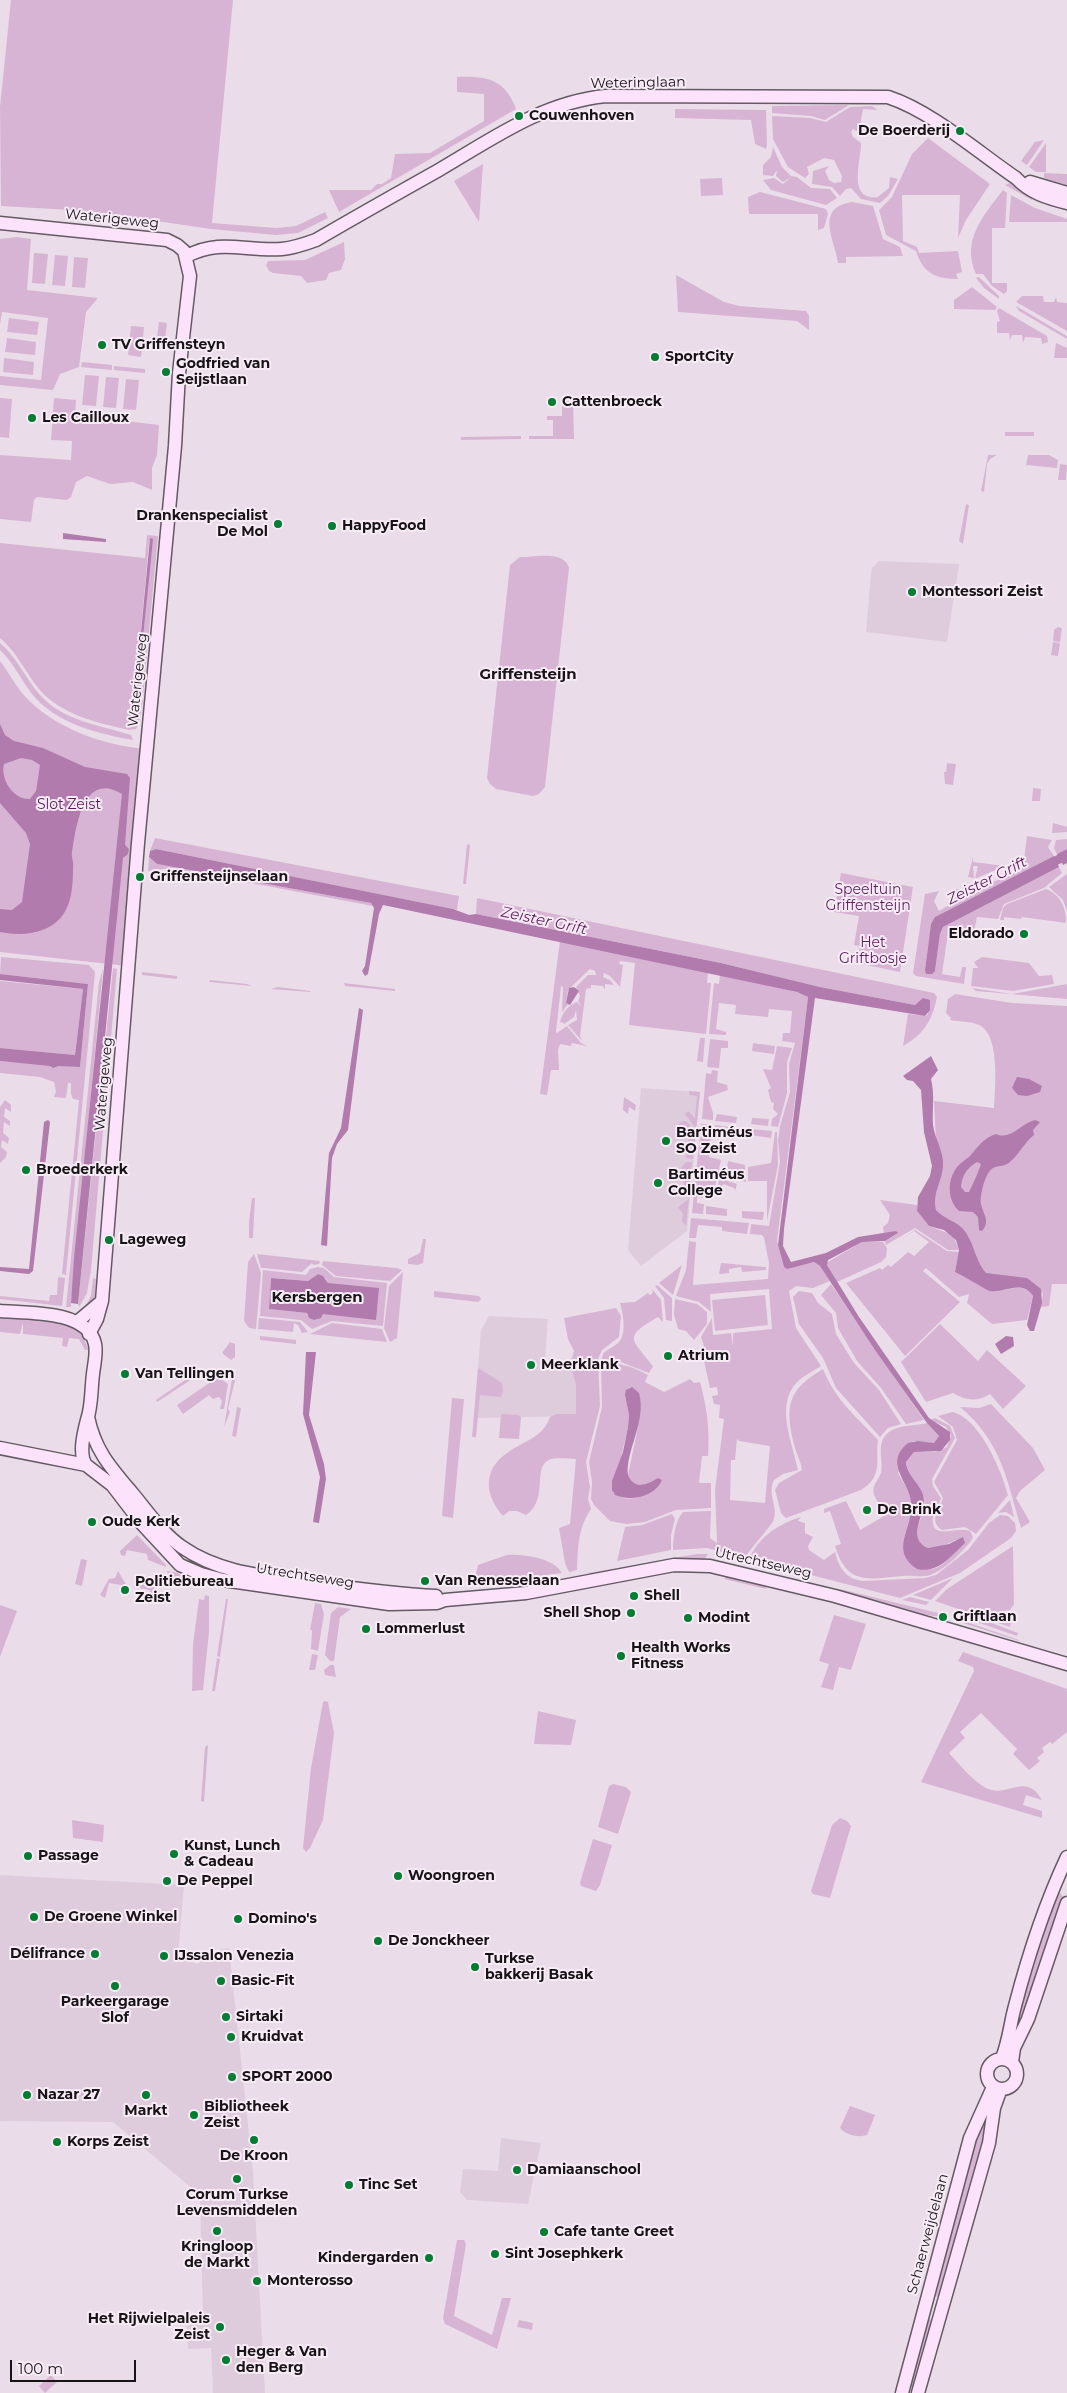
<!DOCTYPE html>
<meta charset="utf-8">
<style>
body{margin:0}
#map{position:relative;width:1067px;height:2393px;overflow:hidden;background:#eadde9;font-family:Montserrat,sans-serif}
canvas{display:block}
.scale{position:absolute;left:10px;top:2360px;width:126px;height:22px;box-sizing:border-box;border:2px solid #171317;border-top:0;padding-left:6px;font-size:15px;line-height:18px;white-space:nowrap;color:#171317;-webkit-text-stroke:4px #f7ebf6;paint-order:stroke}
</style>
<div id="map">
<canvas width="1067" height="2393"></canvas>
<div class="scale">100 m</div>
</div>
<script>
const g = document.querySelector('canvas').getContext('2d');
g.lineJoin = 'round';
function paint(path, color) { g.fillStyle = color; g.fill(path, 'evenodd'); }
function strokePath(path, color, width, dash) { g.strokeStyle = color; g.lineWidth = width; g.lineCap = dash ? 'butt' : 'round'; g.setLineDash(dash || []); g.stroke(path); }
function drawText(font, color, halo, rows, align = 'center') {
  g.font = font + ' Montserrat,sans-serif'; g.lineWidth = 4; g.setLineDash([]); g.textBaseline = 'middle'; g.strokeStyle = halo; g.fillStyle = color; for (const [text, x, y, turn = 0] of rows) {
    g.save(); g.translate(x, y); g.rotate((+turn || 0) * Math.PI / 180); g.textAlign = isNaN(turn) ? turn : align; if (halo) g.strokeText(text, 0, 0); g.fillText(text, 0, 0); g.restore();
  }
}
paint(new Path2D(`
 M879,561L959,564L947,642L866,632L871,573L872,568Z
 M641,1088L700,1092L687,1231L641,1266L628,1250Z
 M489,1316L548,1319L545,1360L584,1363L581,1416L474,1418L481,1330Z
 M0,1875L184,1885L178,1956L197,1964L219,1950L229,1948L253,2172L265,2393H213L211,2348L188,2349L187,2326L202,2323L203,2318L200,2195L113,2122L0,2121Z
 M501,2138L541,2143L528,2204L467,2200L460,2192L463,2169L498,2171Z`), '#deccdc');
paint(new Path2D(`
 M11,0H233L212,223L276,228L296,226L325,212L328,218L298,233L276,235L211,229L88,211L1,206L0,107Z
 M457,77C487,76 505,79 516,109L339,212L329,190H371L377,184H382L391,178L395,154L430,153L484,121V94L457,92Z
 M849,105L825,120L811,116L772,113V106Z
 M872,106L878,110L863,109L860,126L865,127L864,135L853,129L851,132L853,137L861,143C862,158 846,201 878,197L889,188L890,177L898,179L888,196L880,203L861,199L851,188L846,189L840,196L832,187L812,184L813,171L829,166L825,171L829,180L834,183L841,182L842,176L834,160L824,158L807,167L809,174L805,178L788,167L773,139L772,116L810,118L826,122L850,107Z
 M675,109L766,110L767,145L766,149L755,144L751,120L675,118Z
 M928,138L990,184L966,220L958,238L960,195H902L903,241L917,247L919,253L958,251L962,272L956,274L958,279C935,279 923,273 916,251L886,235L879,210L892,197L912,154Z
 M1044,140L1027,165L1021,161L1035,142Z
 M1046,143V172H1036L1029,167Z
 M773,147L782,167L791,176L797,177L811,188L830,189L837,198L826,205L771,190L763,180L774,178L783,184L791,177L783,182L776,176L777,170L773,176L763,175V165L771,157Z
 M483,164L479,222L454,181Z
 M1044,173L1067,174V186L1044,178Z
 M722,178L723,195L701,196L700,179Z
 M1010,183L1034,195L1032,200L1005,185Z
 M1003,190L1007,193L1005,228H992V283H1007V291L1004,294L992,286L983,274H976C961,241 983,216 1003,190Z
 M760,192L826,209L828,214L824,228L818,230V214H749L748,197Z
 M1011,195L1035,208L1067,219V222H1009Z
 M852,202L873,206L883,239L900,247L903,256L846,257V263H838C836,242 813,208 852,202Z
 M17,237L31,239L27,290L98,298L86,312L79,367L60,374L53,390L0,385V376L41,380L48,318L2,312L0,324V239Z
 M344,242L345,259L341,270L329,273L326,280L307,283L301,276L273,273L269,271L266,265L268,261L305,260Z
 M34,253L48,254L45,284L32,283Z
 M55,255L68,256L65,286L52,285Z
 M74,257L88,258L85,288L72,287Z
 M676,275L724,302L739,306L806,311L809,316V330L797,321L678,312Z
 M979,277L999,296V299L984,288L976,278Z
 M972,287L997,307L995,310L954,309V300Z
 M1022,296H1043L1044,302H1054L1056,297L1057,302L1067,303V331L1016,302Z
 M1016,306L1067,336V339L1019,311Z
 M999,308L1047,336L1048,342L1042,344L1041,338L1025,337L1023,343L1022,335H1012L1010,340L1009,333H997V322L1000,321L997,311Z
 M9,318L39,322L37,335L7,332Z
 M159,322L167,323L165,339L157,338Z
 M131,326L144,327L141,357L128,355Z
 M7,338L36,342L35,355L5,352Z
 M1056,343L1067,348V358H1054Z
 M4,358L34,362L33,375L3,372Z
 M82,362L112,365V370L81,367Z
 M114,366L145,369V373L114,370Z
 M85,375L99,376L96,406L82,405Z
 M106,377L119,378L116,408L103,407Z
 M126,379L139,380L136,410L123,409Z
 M0,398L12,399L9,438L0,437Z
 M54,398L76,400L75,415L159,425L157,455L152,468V490L133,482L110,484L87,476L76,482L71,497L67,500L37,497L34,500L31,522L0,519V455L71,460L72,441L51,440Z
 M562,401H573L574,439H529V436H553V420H547V416H562Z
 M1005,432H1034V436H1005Z
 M521,436V439L461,440V437Z
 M988,455H997L990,459L987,464L984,492L981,491Z
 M1028,455H1049L1058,460L1057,468L1026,465Z
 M1060,464L1067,465L1066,480H1058Z
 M966,504L969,505L963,544L959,541Z
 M147,535L158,536L143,696L138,695L152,538L149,542L133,716H136L138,700H143C141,709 141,721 136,729L129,730C98,723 61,715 39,689C25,672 17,652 0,638V543L145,558Z
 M520,557C534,557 565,550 569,568L545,787L539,794L533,796L496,789L490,784L487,778L510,565Z
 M1058,627L1062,628L1060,642L1053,641L1054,630Z
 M1053,642L1060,643L1058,656L1051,655Z
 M0,643C17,657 25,678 40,695C63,721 100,725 131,735L133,740C98,734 55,723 32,694C21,680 13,662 0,650Z
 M0,661C8,671 14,683 22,693C51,727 101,745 145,749L127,966L0,952Z
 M947,763L956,764L953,785L945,784L944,772H946Z
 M1033,788L1041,789L1040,801H1032Z
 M1053,823L1067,827V832L1052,833Z
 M1027,836L1052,840L1048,847L1054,856L935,917L931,925L925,970L935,971L940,934L943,927L1059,867L1062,873L1044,888L1004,904L998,919L977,917L974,932L960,928L958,934L948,933L942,974L960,977L962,967H966L964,984L916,976L913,973L925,894L939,891L934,901L939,911L954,902L948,892L952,893L953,889H977L1018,871L1023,868Z
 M155,838L459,896L457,910L156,849L150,851Z
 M1067,839V849L1057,854L1054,848L1056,840Z
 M467,844L470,845L466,884H463Z
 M149,857L157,864L371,903L373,906L171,868L148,871Z
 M973,857V862L1005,866L977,878H975L978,866H973L974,878L968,877Z
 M841,873L913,887L900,972L857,963L860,946L854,945L859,916L834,912Z
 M1067,874V911L1063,900L1049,887Z
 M1046,889C1060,894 1067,909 1066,923L1022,917L1021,919L1004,917V920H1000L1003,908L1007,904Z
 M477,898L934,993L937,997C932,1021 924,1034 903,1046L908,1014L926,1016L928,1014L923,999L915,1005L820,987L721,963L476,914Z
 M560,941L708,972L707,983H711L706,1034L629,1025L635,963L620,961L619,964L623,965L620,987L610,976L604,973L603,977L610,980L614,985L605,984V990L603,986L591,985V988L586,989L580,1036L582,1041L568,1025L577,1020L576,1010L574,1017L564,1024L562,1022L560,1023C562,1012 569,1005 577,1002L582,1007L578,1001L580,996L576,987L588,975H596L595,971L590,969L568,990L566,1003L568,1004L562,1012L563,987L561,986L556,1032L557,1033L567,1026L581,1043L587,1046L572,1043L571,1046L560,1044L558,1050L559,1070H551L547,1095L540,1094Z
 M1,957L89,965L95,972L66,1275L62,1274L79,1100L73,1099L71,1094V1083H68L66,1098L54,1097L56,1091L54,1082L40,1077L0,1073V1061L80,1067L88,984L0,974Z
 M982,957L1029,963L1039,976L1052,975L1054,984L1013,991L971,986L973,968H978L974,962Z
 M113,968L117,969L91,1270L87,1293L79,1307L78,1304Z
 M103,969L71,1303V1307H66L99,982Z
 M142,972L177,976V979L142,975Z
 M720,975L797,992L808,997L777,1241L784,1267L814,1262L820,1266L830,1281L813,1288L796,1286L789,1291L796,1328L821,1366C812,1372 800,1377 793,1387C777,1410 793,1445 798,1470L783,1474L774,1480C767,1494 778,1506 774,1519C771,1527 751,1547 745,1558L707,1548L673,1550C673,1538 675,1521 683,1512L711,1511L710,1538L717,1543L715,1490L724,1419L719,1418L720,1405L714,1404L712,1396L718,1395L717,1387L710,1388L704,1361L707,1357L712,1356L711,1354L706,1353L701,1337L712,1318L713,1335L731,1333L733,1346V1333L772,1329L769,1289L710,1294L711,1312L699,1302L676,1296L686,1270L689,1241L696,1242L693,1285L768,1279L769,1263L764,1238L762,1235L750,1234L751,1224L769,1226L780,1162L778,1140L780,1126L790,1092L789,1064L795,1043L782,1041L783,1033H790L792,1011L769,1009L768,1017L735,1014L736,1005L719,1003L716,1029L726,1032V1035L709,1034L714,983L719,984ZM737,1439L739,1441L770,1446L765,1503L730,1500L731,1460H735Z
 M210,980L247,984L252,986L209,982Z
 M0,981L83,989L75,1055L0,1048Z
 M344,983L395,989V991L345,986Z
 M1067,984V999L976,991L972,988L1012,994Z
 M278,987L310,991L311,992L271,989Z
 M955,994L1012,1003L1067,1006V1284H1052L1049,1306L1041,1307L1043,1293L986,1275L977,1266L958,1226L941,1217L936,1210L933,1202L938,1182L934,1101L994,1108C995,1088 1000,1038 981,1026C973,1021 960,1022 950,1020L951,1018L946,1013L948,999Z
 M700,1038H705L703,1062L697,1061Z
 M710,1039L728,1041V1048H721L719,1068L707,1067Z
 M753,1043L775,1046L774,1054L752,1051Z
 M777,1046L792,1048L787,1062V1093L778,1127L771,1126L772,1119L778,1114L773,1109L774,1103L771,1102L768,1090L771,1088L763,1069L772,1070Z
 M712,1070L718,1071L717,1082L727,1085L728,1090L708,1097L713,1113V1120L702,1119L706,1073L711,1074Z
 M689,1091L700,1092L693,1159L686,1158L687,1149L691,1146L688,1142L689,1134L696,1129L685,1114L688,1111L696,1119L695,1117L697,1096L689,1095Z
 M624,1097L636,1105L635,1111L629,1107L628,1114L623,1110Z
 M5,1100L11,1105V1112L5,1108L4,1117L10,1121V1126L4,1122L3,1133L9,1138L8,1144L2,1140L1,1147L7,1152L6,1157L0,1163V1107Z
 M717,1114L737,1117L736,1123L715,1121Z
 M752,1118L769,1119L768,1126L751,1124Z
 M678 1127a6 6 0 1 1 12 0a6 6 0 1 1-12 0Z
 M701,1124L712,1125L709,1157L721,1160L714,1191H708L705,1198L697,1197V1203L704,1204L703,1214L692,1213Z
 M715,1125L736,1128L735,1134L715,1133Z
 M751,1129L772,1131L771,1138L750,1135Z
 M775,1132H777L778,1165L767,1221V1181H748V1167L771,1163Z
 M728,1161L745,1165L746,1182L725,1177Z
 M686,1162H692L688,1196L683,1190L684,1182L680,1178L685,1175L681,1168Z
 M719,1178L737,1184L735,1191L734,1188L723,1184L722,1187L718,1185Z
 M252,1198H255L253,1238H249V1221Z
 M689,1199L686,1226L682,1221L683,1214L678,1207Z
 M880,1200L917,1205V1211L929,1226L953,1235L959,1250H948L915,1228L886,1245L885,1241L897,1234L896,1231L884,1234L883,1227L888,1223L890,1215Z
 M706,1206L727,1209V1216L706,1214Z
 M742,1211L764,1212L763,1220L742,1218Z
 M691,1218L749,1223L747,1234L722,1231V1227L698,1225L696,1238H689Z
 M915,1230L947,1251L959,1252L955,1272C965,1276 986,1291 994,1291C1009,1291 1023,1281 1033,1296L1027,1320L992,1324L967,1303L969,1294L959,1297L926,1268L923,1271L960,1302L905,1356L846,1283L880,1268L882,1270L888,1265L891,1267L908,1252L914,1256L929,1242L914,1231L887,1248L886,1257L881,1262L837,1282L826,1263L862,1242H883L887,1248Z
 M423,1239H426L423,1263L418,1265L408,1264V1259L420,1253Z
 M254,1254L261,1273L256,1329L249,1328L244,1321L248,1262Z
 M257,1254L320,1261L319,1264L313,1265L312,1263L302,1272L264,1268H261Z
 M323,1261L397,1268L402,1270L390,1281L336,1276L322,1265Z
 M721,1263L766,1267V1270L742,1272L741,1267L729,1269V1273L719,1274Z
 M682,1265L673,1295L659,1283Z
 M318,1267L324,1268L334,1277L387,1283L383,1326L332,1321L312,1329L301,1320L260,1316L263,1270L306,1275L310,1269ZM318,1274L326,1279L328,1283L308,1316L307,1313L269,1309L271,1278L308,1281Z
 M403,1272L397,1338L390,1342L384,1328L389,1286Z
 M58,1277L65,1278L62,1306L0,1299V1296L49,1301L50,1295H57Z
 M93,1278L96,1279L95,1296L88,1308L86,1305L91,1296Z
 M831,1284L924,1420L906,1424L881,1388L857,1361L838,1328L836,1313L821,1295Z
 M657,1285L672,1298V1321L666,1320L664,1298L655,1286Z
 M652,1289L661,1300L663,1322L658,1317C623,1337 631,1338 653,1366L649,1373L618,1361L601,1362L603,1354C607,1349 614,1347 619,1342C627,1333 623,1314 620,1303L635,1302L648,1293L650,1295L653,1293Z
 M434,1291L479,1296L481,1299L478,1302L434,1297Z
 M799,1291L812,1293L818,1303L832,1314L836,1334L854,1363L879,1390L901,1424L888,1428L880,1437L836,1388L823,1358L799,1324L793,1297Z
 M765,1295L768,1325L715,1331L712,1300Z
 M675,1299L697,1304L707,1312V1324L694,1340L686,1331L678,1329L674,1314Z
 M616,1308L621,1316L619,1337L602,1350L598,1359L600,1406L586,1462L590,1487L588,1499L591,1509C578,1528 578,1547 577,1570L569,1572L565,1563L559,1528L570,1524L576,1459C568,1459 556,1457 549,1460C532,1467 549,1500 526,1515L517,1511H509L503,1516C485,1496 482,1470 507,1453C522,1442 544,1437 550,1417L557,1414H576V1384L570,1364L574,1351L568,1339L564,1318Z
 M0,1314L70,1323L82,1335L89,1350H85L79,1339L69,1338L67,1347L62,1346L63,1338L23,1334V1323L20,1334L0,1332Z
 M259,1318L300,1322L308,1332L302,1333L298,1325L294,1323L293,1332L258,1329Z
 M332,1323L382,1329L387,1342L310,1334Z
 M940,1324L978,1361L987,1350L1026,1386L1003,1409L990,1394C977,1402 966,1401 953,1393L926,1402L901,1362Z
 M260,1336L296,1340V1344L260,1340Z
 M230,1342L235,1344V1357L231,1360L222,1353Z
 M601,1363C618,1362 633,1367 648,1375L645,1382L664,1392L690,1379L694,1383L700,1382C707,1408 710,1429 708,1456H702L699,1483H711V1508L676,1510L645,1522L626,1524L610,1521L594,1505L591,1499L592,1482L589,1462L602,1407ZM630,1387L640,1397L637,1432L628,1475C636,1491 646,1484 658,1478L657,1487C644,1497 628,1504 613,1493L628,1427L629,1415L625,1395Z
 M478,1368L502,1383L503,1391L501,1397L480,1395L476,1437H472Z
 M823,1369C836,1401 855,1415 878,1440C875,1462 884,1475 861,1490L786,1518L781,1513L775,1490L779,1483L802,1470C801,1462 797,1455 795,1448C784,1407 787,1390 823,1369Z
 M233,1373L236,1376L228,1409L230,1412L224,1427Z
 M191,1376L192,1379L157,1402L156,1400Z
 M218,1377L228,1384L224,1409H220L222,1401L219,1397L213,1399L209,1395L183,1414L177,1405Z
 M452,1398L464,1399L453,1518L442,1516Z
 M991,1404L1033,1448L1045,1470L1020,1491L1016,1498L1030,1522L1021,1528C1007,1480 1001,1441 960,1407L979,1408Z
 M237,1407L241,1408L236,1437L232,1436Z
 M952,1412C979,1417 1002,1471 1008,1495L976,1534L965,1527L942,1530C928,1521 940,1509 943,1498L934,1482L957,1440L953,1427L938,1416Z
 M501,1414L518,1415L521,1417L519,1439L499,1438Z
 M935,1418L950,1426L955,1438L932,1479L933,1486L941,1498C940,1503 936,1507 934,1512C926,1544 957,1525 970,1531L973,1537L971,1541C961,1553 945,1570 930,1575C922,1578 911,1575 903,1576C868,1579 847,1586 835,1546L841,1544L830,1511L824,1513V1509L846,1501L860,1530L886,1515C883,1509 877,1502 874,1495C871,1486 878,1481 881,1473C884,1459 875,1443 889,1432C898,1425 915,1426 927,1423L939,1436L934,1443L913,1441L898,1473C903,1482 910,1492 911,1502C913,1515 906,1527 904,1540C900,1563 920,1577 940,1566C948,1561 953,1553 960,1547L956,1540L942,1546L928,1548C904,1537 928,1515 924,1498C921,1485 908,1476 906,1462L914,1452H935L947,1447L951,1436L946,1427L931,1420Z
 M1010,1500L1014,1517L1006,1512L998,1513Z
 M672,1514L675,1519L671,1535V1550L617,1561L625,1527L642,1525Z
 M1000,1515L1008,1516L1015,1523L1016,1531L1011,1538L960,1573L900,1598L749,1559C759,1536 779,1524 801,1517L798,1521L805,1523V1533L813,1537L808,1546L809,1550L824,1560L835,1552C839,1568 846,1579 863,1581L925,1578L936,1575L968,1550L989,1523Z
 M137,1535L166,1565V1567L148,1560L147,1554L127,1550L125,1556L121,1555L120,1551Z
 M1013,1546L1014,1604L1010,1610L1003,1611V1615L1012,1616L1010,1627L935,1601L947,1589Z
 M697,1554H708L704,1560L593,1575L588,1573Z
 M507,1555C523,1554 554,1558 562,1573L473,1584L478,1565Z
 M81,1559L87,1560L82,1586L75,1584Z
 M118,1571L127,1586L109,1583L105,1598L100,1595L109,1579L115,1578Z
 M167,1571L178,1573L188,1582L169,1580Z
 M145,1576L158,1578L155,1598L149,1597L150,1590L133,1587Z
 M727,1576L767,1586L766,1589L724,1579Z
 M953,1578L931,1600L913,1595Z
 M840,1590V1589L942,1614L941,1617L921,1614Z
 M205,1595L209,1596V1632L203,1690L192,1691L193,1644L199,1599L204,1600Z
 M910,1597L929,1602L926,1605L902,1600Z
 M226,1599H228L220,1657L217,1656Z
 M315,1603L321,1604L324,1614L318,1651L311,1649L312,1630H310Z
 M0,1605L17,1611L0,1657Z
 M338,1607L351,1609L340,1617L334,1661H330L325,1655L331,1613Z
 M960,1611L1018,1633L1017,1636L959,1616Z
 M834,1615L866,1624L851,1670L839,1667L833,1690L821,1687L829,1664L819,1661Z
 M964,1621L1019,1640V1641L963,1623Z
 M963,1652L1067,1689V1732L1052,1744L1050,1742L1042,1748L1044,1752L1037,1758L1040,1761L1029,1770L1013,1754L1017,1749L981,1713L960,1732L965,1738L949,1753C960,1765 973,1781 986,1788C1007,1799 1025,1771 1042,1800L1026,1795L1023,1805L1042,1811V1818L921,1782L974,1671L973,1667L958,1661Z
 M312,1654L318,1655L315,1670H309Z
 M217,1658L220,1659L215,1691H212Z
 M330,1665H334L336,1677L325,1675L324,1670Z
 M325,1701L328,1702L334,1733L323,1820L310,1848L306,1852L303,1848L311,1768L323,1702Z
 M538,1711L576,1720L571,1745L534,1744Z
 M208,1745L204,1802L201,1801L205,1747Z
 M613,1784L626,1787L631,1792L618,1834L598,1827L609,1786Z
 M840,1818L847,1821L851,1826L830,1898L813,1894L811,1891L832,1825Z
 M72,1820L104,1825L103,1842L73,1838Z
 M593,1839L612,1845L600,1885L596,1891L581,1886L580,1883Z
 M1059,1891L1064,1898L1012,2045L1017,2012L1055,1895Z
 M82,2090L98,2092V2097L94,2100H85L79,2093Z
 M850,2106L875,2115L867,2135C858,2138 846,2135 840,2128Z
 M988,2110L986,2139L941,2297L930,2296L977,2130Z
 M457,2240H464L466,2244L454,2316L492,2335L502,2298H511L497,2349L445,2324L443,2318Z
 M925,2318L935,2321L918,2388L908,2386Z
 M519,2320L533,2323L532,2330L517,2327Z
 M51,2375L57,2382L45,2393L39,2386Z`), '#d8b4d4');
paint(new Path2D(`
 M63,533L106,539V542L63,539Z
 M150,538L153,539L135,717L133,716Z
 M0,724L5,735L14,741L43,748L85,767L127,774L130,778L125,845L129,849L128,854L123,858L78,1304L71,1303L74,1258L122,794C83,770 76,827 72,852C71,857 74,862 73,867C73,892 71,918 45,929C31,935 15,935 0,932V909L12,910L22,902L30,844L26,833L0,803ZM21,758L32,760L40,765L36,791L30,799C14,800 0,780 4,764Z
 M156,849L453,909L469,915L476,914L721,963L820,987L915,1005L923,998L930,1000V1010L925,1016L815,998L784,1229L783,1246L791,1262L826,1253L858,1237L896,1231L898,1233L885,1241L862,1242L828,1260L827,1265L859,1317L929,1418L950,1432V1440L941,1451L914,1452L906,1462C907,1477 925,1487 924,1502C923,1518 907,1539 928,1548L949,1544L963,1537L965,1543C951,1556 938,1574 917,1569C888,1550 914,1528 911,1502C909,1481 883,1463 908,1443L918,1441L934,1443L939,1436L927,1423L875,1350L820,1266L814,1262L787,1269L784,1267L778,1245L808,997L797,992L383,905L379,914L368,974L365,976L362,971L365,966L374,908L371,903L157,864L149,857L150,851Z
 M1067,849V863L1063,865L1057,854Z
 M1054,856L1059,867L943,927L940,934L935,971L932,974H926L925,970L931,924L935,917Z
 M0,974L88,984L80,1067L58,1066L53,1068L50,1066L0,1061V1048L75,1055L83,989L0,980Z
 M574,987L579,991L570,1005L566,1003L569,988Z
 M359,1008L363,1010L348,1130L337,1144L332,1158L327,1246L321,1245L329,1153L341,1128Z
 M931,1056L938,1070L931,1079C935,1095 932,1109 933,1125C935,1140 944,1151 943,1166C942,1182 932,1193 936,1210C944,1219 954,1220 962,1228C974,1240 974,1259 986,1273L1027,1278L1041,1289L1042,1303L1034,1331H1030L1027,1325L1033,1296C1022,1279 1006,1293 990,1291C986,1290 962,1275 955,1272L959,1250L956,1240L944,1230L929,1226L917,1211L918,1197L930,1176L932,1166L924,1132L921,1090L913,1081L907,1080L903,1076Z
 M1017,1077L1029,1079L1042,1086L1040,1092L1027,1096L1018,1095L1012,1088Z
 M48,1120L50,1122L33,1271L29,1274L0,1271V1267L29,1269L44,1122Z
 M1035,1120L1040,1122L1033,1130L1034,1135C1024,1143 1020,1153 1011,1161C1005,1167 1000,1165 993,1168C986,1172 982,1188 981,1196C978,1210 993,1219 982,1231L979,1230L978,1217L973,1212L959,1211C947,1200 947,1180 957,1167C960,1163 965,1160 969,1157C978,1147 983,1138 996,1134C1011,1141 1021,1123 1035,1120ZM977,1162L981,1164C978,1173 973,1184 969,1192H965L961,1187C962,1175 967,1168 977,1162Z
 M318,1274L323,1276L328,1283L379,1288L376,1320L323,1314L321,1318L314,1320L309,1318L307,1313L269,1309L271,1278L308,1281Z
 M1006,1336L1013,1337L1014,1346L1001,1354L995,1344Z
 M306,1352H316L309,1415L324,1464L326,1479L319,1523L313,1522L320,1477L303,1414Z
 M632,1387L639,1393C647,1421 625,1452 628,1475C635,1490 646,1485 658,1478L662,1480C655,1497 630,1502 615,1495L612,1490V1481L623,1452L628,1427L629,1415L625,1395L626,1390Z`), '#b17bad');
strokePath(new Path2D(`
 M1046,866L1067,855`), '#b17bad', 9);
const secondary = new Path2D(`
 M1030,182L1067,193
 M0,223L167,240L177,245L184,251L190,276L179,373L175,446L138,843L102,1301L97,1319L89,1334
 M187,256C220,238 247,252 282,249C294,248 305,244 316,240C357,216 398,193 439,170C492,139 543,102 606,96L888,97C931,111 978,152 1016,178C1030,193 1047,198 1067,203
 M0,1311C27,1313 88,1310 95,1344C97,1353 94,1365 93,1374C91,1389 92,1406 87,1420C84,1432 78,1454 86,1465
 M77,1322L102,1301
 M88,1417C95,1451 111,1468 133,1494C148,1512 162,1533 182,1547C219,1573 264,1576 308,1582C351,1588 393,1594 436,1596
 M0,1448L86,1465L112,1485L142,1524L180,1565L201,1574L223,1580L389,1604L437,1603L445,1600L526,1593L674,1565L710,1566L835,1596L1067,1664
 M1002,2058C1009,2041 1010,2024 1015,2006C1028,1956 1045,1904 1067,1857
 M987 2074a15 15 0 1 1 30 0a15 15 0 1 1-30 0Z
 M1012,2062L1014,2048L1028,2019L1067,1903
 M902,2393L970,2138L993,2087
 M918,2393L989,2143L994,2108L999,2094`);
strokePath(secondary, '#645a63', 15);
strokePath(secondary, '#fce3fb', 12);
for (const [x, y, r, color] of [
 [519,116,5,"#007c33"],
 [960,131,5,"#007c33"],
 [102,345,5,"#007c33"],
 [655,357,5,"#007c33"],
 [166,372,5,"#007c33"],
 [552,402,5,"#007c33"],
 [32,418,5,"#007c33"],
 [278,524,5,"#007c33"],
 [332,526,5,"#007c33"],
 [912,592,5,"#007c33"],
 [140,877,5,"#007c33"],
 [1024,934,5,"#007c33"],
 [666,1141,5,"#007c33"],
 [26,1170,5,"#007c33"],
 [658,1183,5,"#007c33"],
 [109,1240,5,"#007c33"],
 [668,1356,5,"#007c33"],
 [531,1365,5,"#007c33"],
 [125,1374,5,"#007c33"],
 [867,1510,5,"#007c33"],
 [92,1522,5,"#007c33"],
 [425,1581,5,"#007c33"],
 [125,1590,5,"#007c33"],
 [634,1596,5,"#007c33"],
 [631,1613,5,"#007c33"],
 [943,1617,5,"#007c33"],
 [688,1618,5,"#007c33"],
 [366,1629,5,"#007c33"],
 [621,1656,5,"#007c33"],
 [174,1854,5,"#007c33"],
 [28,1856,5,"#007c33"],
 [398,1876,5,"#007c33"],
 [167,1881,5,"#007c33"],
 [34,1917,5,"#007c33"],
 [238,1919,5,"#007c33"],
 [378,1941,5,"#007c33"],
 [95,1954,5,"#007c33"],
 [164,1956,5,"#007c33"],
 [475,1967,5,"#007c33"],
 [221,1981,5,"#007c33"],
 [115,1986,5,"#007c33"],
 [226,2017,5,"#007c33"],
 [231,2037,5,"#007c33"],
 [232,2077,5,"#007c33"],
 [27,2095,5,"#007c33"],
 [146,2095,5,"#007c33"],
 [194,2115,5,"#007c33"],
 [254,2140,5,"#007c33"],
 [57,2142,5,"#007c33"],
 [517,2170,5,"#007c33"],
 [237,2179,5,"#007c33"],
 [349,2185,5,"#007c33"],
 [217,2231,5,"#007c33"],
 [544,2232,5,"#007c33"],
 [495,2254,5,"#007c33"],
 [429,2258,5,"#007c33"],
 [257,2281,5,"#007c33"],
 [220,2327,5,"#007c33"],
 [226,2360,5,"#007c33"]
]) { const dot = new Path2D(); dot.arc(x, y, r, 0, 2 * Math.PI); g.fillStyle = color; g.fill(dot); strokePath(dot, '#f7ebf6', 2); }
drawText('14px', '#171317', '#f7ebf6', [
 ["Weteringlaan",638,83,-1],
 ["Waterigeweg",112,219,6],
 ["Waterigeweg",138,680,-84],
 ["Waterigeweg",104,1084,-85],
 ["Utrechtseweg",763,1563,13],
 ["Utrechtseweg",305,1576,9],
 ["Schaerweijdelaan",928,2234,-75]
]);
drawText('bold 14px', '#171317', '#f7ebf6', [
 ["Couwenhoven",529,116],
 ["De Boerderij",950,131,"right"],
 ["TV Griffensteyn",112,345],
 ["SportCity",665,357],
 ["Godfried van",176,364],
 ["Seijstlaan",176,380],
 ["Cattenbroeck",562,402],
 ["Les Cailloux",42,418],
 ["Drankenspecialist",268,516,"right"],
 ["De Mol",268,532,"right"],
 ["HappyFood",342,526],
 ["Montessori Zeist",922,592],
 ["Griffensteijnselaan",150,877],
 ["Eldorado",1014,934,"right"],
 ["Bartiméus",676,1133],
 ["SO Zeist",676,1149],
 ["Broederkerk",36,1170],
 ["Bartiméus",668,1175],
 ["College",668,1191],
 ["Lageweg",119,1240],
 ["Atrium",678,1356],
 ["Meerklank",541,1365],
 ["Van Tellingen",135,1374],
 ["De Brink",877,1510],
 ["Oude Kerk",102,1522],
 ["Van Renesselaan",435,1581],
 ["Politiebureau",135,1582],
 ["Zeist",135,1598],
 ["Shell",644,1596],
 ["Shell Shop",621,1613,"right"],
 ["Griftlaan",953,1617],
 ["Modint",698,1618],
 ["Lommerlust",376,1629],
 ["Health Works",631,1648],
 ["Fitness",631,1664],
 ["Kunst, Lunch",184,1846],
 ["& Cadeau",184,1862],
 ["Passage",38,1856],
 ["Woongroen",408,1876],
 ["De Peppel",177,1881],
 ["De Groene Winkel",44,1917],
 ["Domino's",248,1919],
 ["De Jonckheer",388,1941],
 ["Délifrance",85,1954,"right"],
 ["IJssalon Venezia",174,1956],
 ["Turkse",485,1959],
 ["bakkerij Basak",485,1975],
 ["Basic-Fit",231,1981],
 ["Parkeergarage",115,2002,"center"],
 ["Slof",115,2018,"center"],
 ["Sirtaki",236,2017],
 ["Kruidvat",241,2037],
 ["SPORT 2000",242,2077],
 ["Nazar 27",37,2095],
 ["Bibliotheek",204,2107],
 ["Zeist",204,2123],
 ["Markt",146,2111,"center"],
 ["Korps Zeist",67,2142],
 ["De Kroon",254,2156,"center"],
 ["Damiaanschool",527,2170],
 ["Tinc Set",359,2185],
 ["Corum Turkse",237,2195,"center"],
 ["Levensmiddelen",237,2211,"center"],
 ["Cafe tante Greet",554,2232],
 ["Kringloop",217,2247,"center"],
 ["de Markt",217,2263,"center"],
 ["Sint Josephkerk",505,2254],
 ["Kindergarden",419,2258,"right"],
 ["Monterosso",267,2281],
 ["Het Rijwielpaleis",210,2319,"right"],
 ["Zeist",210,2335,"right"],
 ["Heger & Van",236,2352],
 ["den Berg",236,2368]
], 'left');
drawText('14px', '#5d1b5c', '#f7ebf6', [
 ["Slot Zeist",69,805],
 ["Speeltuin",868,890],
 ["Griffensteijn",868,906],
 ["Het",873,943],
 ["Griftbosje",873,959]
]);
drawText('bold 15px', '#171317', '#f7ebf6', [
 ["Griffensteijn",528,675],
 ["Kersbergen",317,1298]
]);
drawText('italic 15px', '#5e1c5c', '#f7ebf6', [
 ["Zeister Grift",987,881,-27],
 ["Zeister Grift",544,921,12]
]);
</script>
